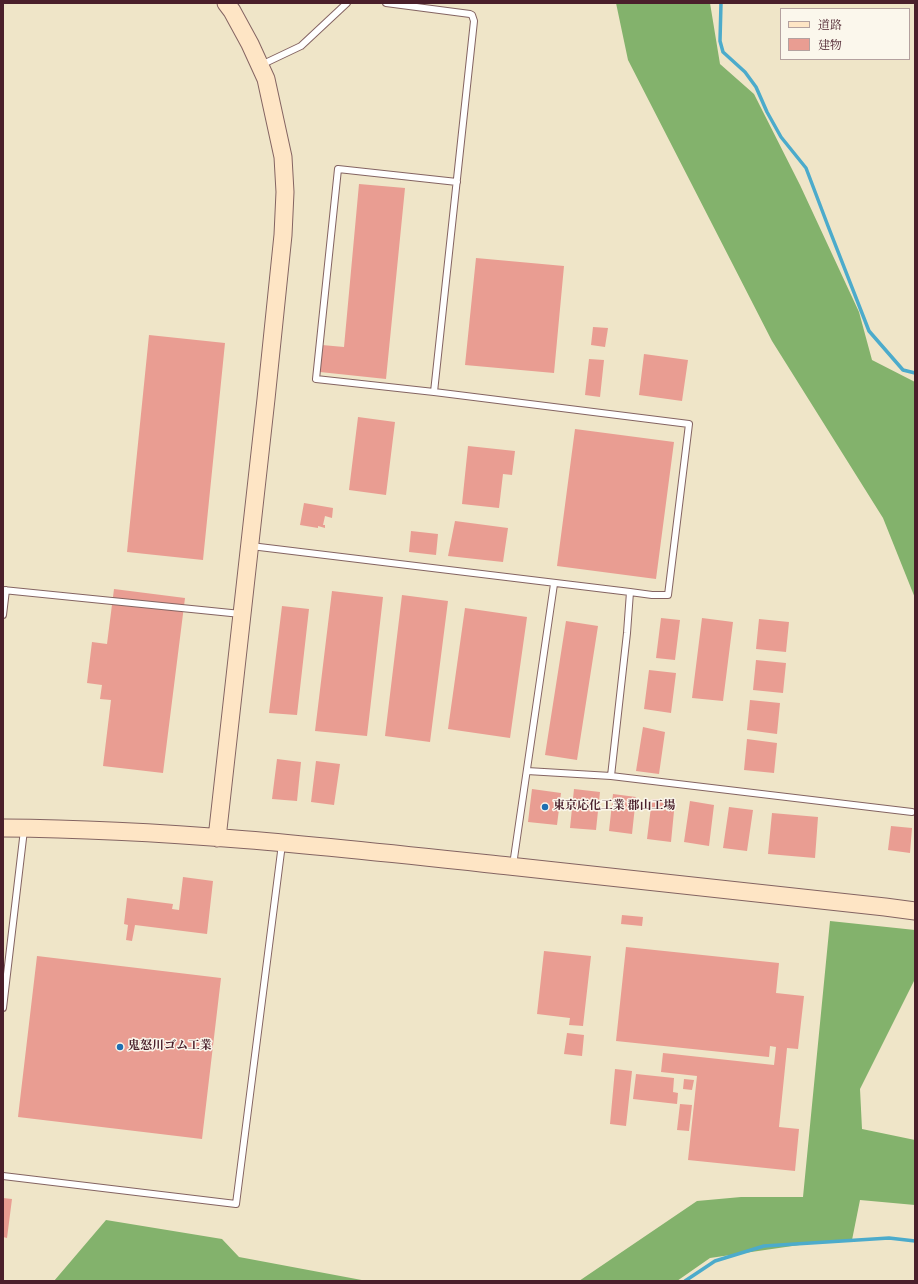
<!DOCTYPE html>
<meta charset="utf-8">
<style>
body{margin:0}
#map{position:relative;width:918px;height:1284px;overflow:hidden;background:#efe5c8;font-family:"IM FELL DW Pica","Noto Serif JP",serif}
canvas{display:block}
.frame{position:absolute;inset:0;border:4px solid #4a1f2b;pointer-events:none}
.legend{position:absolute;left:780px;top:8px;width:130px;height:52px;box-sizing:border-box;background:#fbf7ec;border:1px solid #b4a19f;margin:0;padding:5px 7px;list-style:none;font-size:12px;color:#4a1f2b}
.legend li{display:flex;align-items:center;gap:8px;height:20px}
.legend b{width:20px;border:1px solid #b4a19f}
</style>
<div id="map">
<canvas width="918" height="1284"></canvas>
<div class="frame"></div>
<ul class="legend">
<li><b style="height:5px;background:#fee5c5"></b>道路</li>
<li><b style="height:11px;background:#e99d92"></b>建物</li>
</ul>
</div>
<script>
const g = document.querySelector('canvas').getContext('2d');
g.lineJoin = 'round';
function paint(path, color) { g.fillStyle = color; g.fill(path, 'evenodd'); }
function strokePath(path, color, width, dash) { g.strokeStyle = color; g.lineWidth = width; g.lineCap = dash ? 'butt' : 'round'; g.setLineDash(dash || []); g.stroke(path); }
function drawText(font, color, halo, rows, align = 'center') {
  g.font = font + ' "IM FELL DW Pica","Noto Serif JP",serif'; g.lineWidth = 3; g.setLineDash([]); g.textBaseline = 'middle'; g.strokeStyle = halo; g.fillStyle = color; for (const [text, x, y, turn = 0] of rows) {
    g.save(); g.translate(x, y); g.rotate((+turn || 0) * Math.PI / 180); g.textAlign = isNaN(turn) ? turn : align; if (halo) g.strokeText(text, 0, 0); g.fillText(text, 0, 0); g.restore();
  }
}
paint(new Path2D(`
 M616,3H710L720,64L754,94L800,185L859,312L872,360L915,382V598L883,518L772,341L628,60Z
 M830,921L915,930L914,981L860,1089L862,1129L915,1140V1205L860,1200L852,1240L820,1242L710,1258L677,1281H579L697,1201L741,1197H803Z
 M106,1220L222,1239L239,1257L367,1281H54Z`), '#83b26c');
strokePath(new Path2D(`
 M721,3L720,41L723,52L745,72L756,87L767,112L781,137L806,168L828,226L869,331L903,370L915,373
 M685,1281L715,1261L764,1246L889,1238L915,1241`), '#4cabcb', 3.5);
paint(new Path2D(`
 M359,184L405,188L386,379L320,372L322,345L344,347Z
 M476,258L564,266L554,373L465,365Z
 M593,327L608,328L605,347L591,345Z
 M149,335L225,343L203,560L127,552Z
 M644,354L688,360L682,401L639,395Z
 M589,359L604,360L600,397L585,395Z
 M358,417L395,422L386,495L349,490Z
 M575,429L674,442L656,579L557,566Z
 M468,446L515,451L512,475L503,474L499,508L462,504Z
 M304,503L333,508L332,518L325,516L323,525H325V528L318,526V528L300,525Z
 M455,521L508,528L503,562L448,556Z
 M411,531L438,534L436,555L409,552Z
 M114,589L185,598L163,773L103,766L111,700L100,699L102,685L87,683L92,642L107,644Z
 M332,591L383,597L367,736L315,731Z
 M402,595L448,601L430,742L385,736Z
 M282,606L309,609L297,715L269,713Z
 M465,608L527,617L510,738L448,729Z
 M661,618L680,620L675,660L656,658Z
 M702,618L733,622L723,701L692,698Z
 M759,619L789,622L786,652L756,649Z
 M566,621L598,626L577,760L545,755Z
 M756,660L786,663L783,693L753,690Z
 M649,670L676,673L671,713L644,709Z
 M750,700L780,703L777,734L747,730Z
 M643,727L665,732L659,774L636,771Z
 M747,739L777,743L774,773L744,770Z
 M277,759L301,762L297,801L272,799Z
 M316,761L340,764L334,805L311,802Z
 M532,789L561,793L557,825L528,822Z
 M574,789L600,792L596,830L570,828Z
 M613,794L636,797L632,834L609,831Z
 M652,799L675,801L671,842L647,839Z
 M690,801L714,805L709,846L684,842Z
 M729,807L753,810L747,851L723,848Z
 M772,813L818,817L815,858L768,854Z
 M891,826L912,828L910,853L888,850Z
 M183,877L213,881L207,934L135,925L132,941L126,940L128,925L124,924L127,898L173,904L172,909L179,910Z
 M622,915L643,917L642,926L621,924Z
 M626,947L779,963L776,993L804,996L798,1049L787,1048L779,1127L799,1129L795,1171L688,1160L697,1076L661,1072L663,1053L774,1065L776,1047L770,1046L769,1057L616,1041Z
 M544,951L591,956L583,1026L569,1025L570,1018L537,1014Z
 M37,956L221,978L202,1139L18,1117Z
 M567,1033L584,1035L582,1056L564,1054Z
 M615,1069L632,1071L626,1126L610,1124Z
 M636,1074L674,1078L673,1092L678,1093L677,1104L633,1099Z
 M684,1079L694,1080L692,1090L683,1089Z
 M680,1104L692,1105L689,1131L677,1130Z
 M3,1198L12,1199L7,1238L3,1237Z`), '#e99d92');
const lane = new Path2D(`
 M386,3L470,14L472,15L474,21L434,392
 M261,65L301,46L347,3
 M457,182L338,169L316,379L434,392L689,424L668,595H652L630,592
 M251,546L630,592L627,633L611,776
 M3,590L241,614
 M3,615L6,590
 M527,771L611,776L912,812
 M513,865L554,584
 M3,1008L24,830
 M3,1176L236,1204L282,844`);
const secondary = new Path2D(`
 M3,828C172,829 341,848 509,866C634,880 760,893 885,907L915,911
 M217,838L266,399L283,235L285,192L283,157L266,79L250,44L232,11L226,3`);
strokePath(lane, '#846462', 8);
strokePath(secondary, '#846462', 19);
strokePath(lane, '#fff', 6);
strokePath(secondary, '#fee5c5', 17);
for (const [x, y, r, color] of [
 [545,807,4,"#1f6fb2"],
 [120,1047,4,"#1f6fb2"]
]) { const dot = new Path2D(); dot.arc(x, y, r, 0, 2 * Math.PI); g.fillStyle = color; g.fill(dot); strokePath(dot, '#fbf7ec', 1.5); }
drawText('bold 12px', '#4a1f2b', '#fbf7ec', [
 ["東京応化工業 郡山工場",553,807],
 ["鬼怒川ゴム工業",128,1047]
], 'left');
</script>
